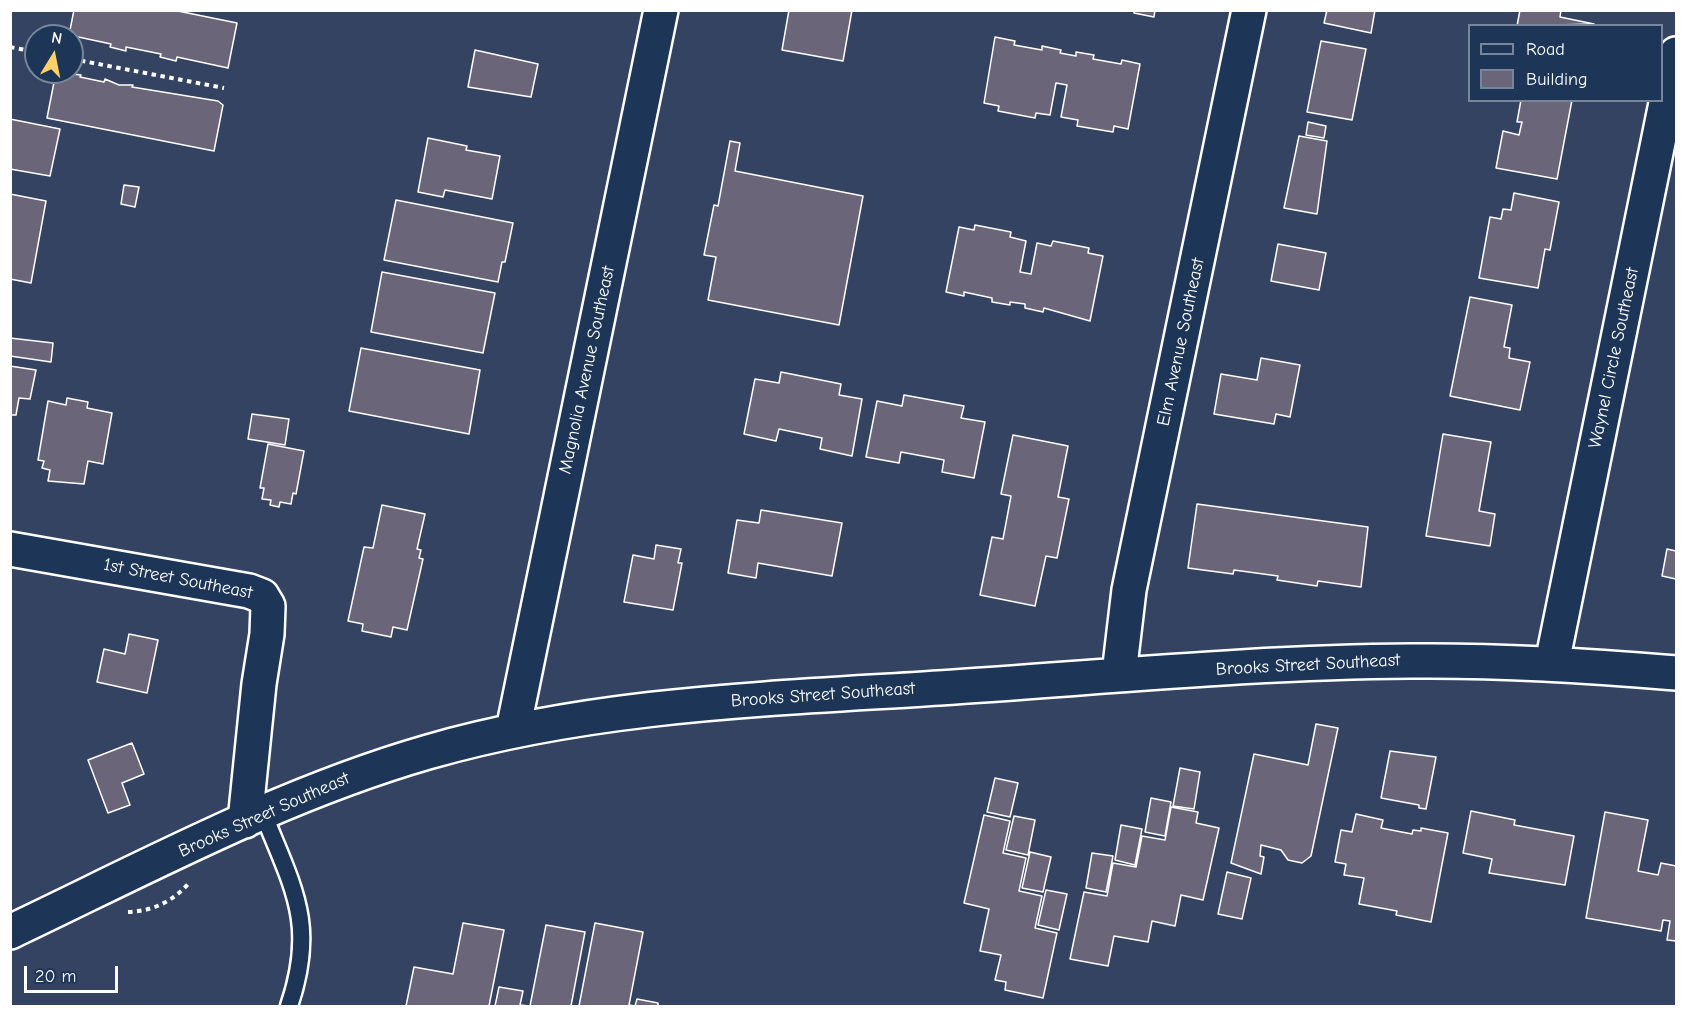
<!DOCTYPE html>
<style>
body{margin:0}
#map{position:relative;width:1687px;height:1017px;overflow:hidden;background:#344361;font-family:"Comic Neue",sans-serif}
canvas{display:block}
.frame{position:absolute;inset:0;border:12px solid #fff;pointer-events:none}
.legend{position:absolute;left:1468px;top:24px;width:195px;height:78px;box-sizing:border-box;background:#1d3557;border:2px solid #77869a;margin:0;padding:8px 10px;list-style:none;font-size:18px;color:#fff}
.legend li{display:flex;align-items:center;gap:12px;height:30px}
.legend b{width:30px;border:2px solid #77869a}
.north{position:absolute;left:24px;top:24px;width:60px;height:60px;box-sizing:border-box;background:#1d3557;border:2px solid #77869a;border-radius:50%;rotate:10deg;font-size:16px;font-weight:700;line-height:24px;text-align:center;color:#fff}
.north::after{content:'';display:block;margin:auto;width:21px;height:27px;background:#ffd166;clip-path:polygon(50% 0,100% 100%,50% 72%,0 100%)}
.scale{position:absolute;left:24px;top:966px;width:94px;height:27px;box-sizing:border-box;border:3px solid #fff;border-top:0;padding-left:8px;font-size:18px;line-height:21px;white-space:nowrap;color:#fff;-webkit-text-stroke:4px #1d3557;paint-order:stroke}
</style>
<div id="map">
<canvas width="1687" height="1017"></canvas>
<div class="frame"></div>
<ul class="legend">
<li><b style="height:8px;background:#1d3557"></b>Road</li>
<li><b style="height:16px;background:#6a6579"></b>Building</li>
</ul>
<div class="north">N</div>
<div class="scale">20 m</div>
</div>
<script>
const g = document.querySelector('canvas').getContext('2d');
g.lineJoin = 'round';
function paint(path, color) { g.fillStyle = color; g.fill(path, 'evenodd'); }
function strokePath(path, color, width, dash) { g.strokeStyle = color; g.lineWidth = width; g.lineCap = dash ? 'butt' : 'round'; g.setLineDash(dash || []); g.stroke(path); }
function drawText(font, color, halo, rows, align = 'center') {
  g.font = font + ' "Comic Neue",sans-serif'; g.lineWidth = 5; g.setLineDash([]); g.textBaseline = 'middle'; g.strokeStyle = halo; g.fillStyle = color; for (const [text, x, y, turn = 0] of rows) {
    g.save(); g.translate(x, y); g.rotate((+turn || 0) * Math.PI / 180); g.textAlign = isNaN(turn) ? turn : align; if (halo) g.strokeText(text, 0, 0); g.fillText(text, 0, 0); g.restore();
  }
}
const building = new Path2D(`
 M74,10H173L237,23L228,68L177,57L176,61L160,57L161,54L126,47V51L110,47L111,44L69,35Z
 M789,10H852L843,61L782,50Z
 M1134,10H1155L1154,17L1134,13Z
 M1327,10H1375L1371,33L1324,23Z
 M1520,10H1561L1560,17L1594,24L1517,26Z
 M995,37L1015,41L1014,45L1042,50V46L1061,50L1060,53L1076,56V52L1094,55L1093,59L1121,64L1122,60L1140,64L1128,129L1114,126L1113,132L1077,126L1078,120L1061,117L1067,85L1056,83L1050,115L1036,113L1035,118L998,111L999,106L984,103Z
 M1321,41L1366,49L1352,120L1307,112Z
 M475,50L538,64L531,97L468,87Z
 M56,72L81,75L80,77L104,82L105,79L119,85H133L132,87L218,101L223,105L214,151L47,118Z
 M1521,100H1572L1557,179L1496,168L1503,131L1519,135L1522,122H1517Z
 M10,119L60,129L50,176L10,169Z
 M1308,122L1326,126L1324,138L1306,135Z
 M1299,136L1327,141L1317,214L1284,208Z
 M428,138L467,146L466,150L500,156L492,199L445,190L443,197L418,192Z
 M730,141L740,143L735,171L863,196L839,325L708,300L716,257L704,255L714,205L718,206Z
 M124,185L139,187L135,207L121,204Z
 M1514,193L1559,202L1550,250L1545,249L1538,288L1479,278L1490,217L1501,219L1503,209L1511,210Z
 M10,194L46,201L31,283L10,279Z
 M396,200L513,223L505,262H502L498,282L384,260Z
 M975,225L1011,232L1010,237L1026,241L1020,272L1031,274L1037,243L1051,246L1053,241L1089,248L1088,253L1103,256L1090,321L1044,308L1043,312L1025,308V304L1010,302V305L992,302V298L964,292V296L946,292L959,227L974,230Z
 M1278,244L1326,253L1319,290L1271,281Z
 M382,272L495,293L483,353L371,332Z
 M1470,297L1512,305L1504,347L1510,348L1509,358L1530,362L1520,410L1450,396Z
 M10,338L53,343L51,362L10,356Z
 M361,348L480,370L469,434L349,411Z
 M1261,358L1300,365L1290,417L1276,414L1274,424L1214,414L1221,374L1257,380Z
 M10,366L36,370L30,399L19,398L16,415H10Z
 M781,372L841,384L839,395L862,399L852,456L820,449L822,438L779,429L776,441L744,434L755,379L779,383Z
 M904,395L964,406L961,418L985,422L974,478L942,472L944,460L901,452L899,463L866,457L877,401L902,406Z
 M67,398L88,402L87,408L112,413L103,464L88,461L84,484L48,481L50,470L42,468L44,461L38,460L48,401L66,405Z
 M252,414L289,419L285,445L248,439Z
 M1443,434L1491,442L1479,511L1495,514L1490,546L1426,536Z
 M1013,435L1068,446L1058,497L1069,499L1057,558L1046,556L1035,606L980,595L992,537L1003,539L1011,496L1001,494Z
 M268,444L304,451L296,494L293,493L291,504L280,502L279,507L270,505L271,500L262,499L264,488H260Z
 M1197,504L1368,527L1361,587L1318,581L1317,586L1277,580L1278,576L1234,570L1233,574L1188,568Z
 M382,505L425,514L417,549L421,550L419,558L423,559L407,630L393,627L391,637L362,631L363,624L348,621L364,547L373,548Z
 M761,510L842,523L832,576L758,563L756,578L728,573L737,520L759,523Z
 M656,545L681,549L678,563H682L673,610L624,602L633,555L654,559Z
 M1667,549L1676,551V579L1662,576Z
 M129,634L158,640L147,693L97,682L104,649L125,654Z
 M1316,724L1338,728L1311,856L1302,863L1288,860L1281,850L1261,845L1260,856L1264,857L1261,874L1231,863L1254,754L1308,765Z
 M132,743L144,774L122,783L130,805L108,813L88,760Z
 M1390,751L1436,757L1426,809L1419,808V805L1381,798Z
 M1180,768L1200,772L1194,809L1173,806Z
 M995,778L1018,783L1010,817L987,812Z
 M1151,798L1171,802L1165,836L1145,832Z
 M1171,807L1198,812L1196,823L1219,828L1203,900L1181,895L1175,926L1152,921L1148,942L1114,936L1108,966L1070,959L1084,892L1107,896L1113,863L1136,867L1142,836L1165,840Z
 M1471,811L1515,820L1514,825L1574,836L1565,885L1489,873L1492,859L1463,853Z
 M1605,812L1648,820L1638,871L1658,875L1661,863L1676,866V941L1667,940L1670,921L1663,920L1661,931L1586,918Z
 M1356,814L1383,820L1381,828L1412,834L1413,830L1421,831V828L1448,833L1431,922L1396,915L1397,911L1359,904L1364,878L1344,875L1346,864L1335,862L1341,830L1352,832Z
 M984,815L1010,821L1003,853L1026,858L1019,891L1042,896L1035,928L1057,933L1043,998L1005,990L1006,982L995,980L1001,955L980,951L989,909L964,903Z
 M1014,816L1035,820L1028,855L1006,850Z
 M1121,825L1142,829L1135,865L1115,860Z
 M1030,852L1051,857L1043,892L1022,888Z
 M1092,853L1113,856L1106,892L1086,888Z
 M1227,872L1251,878L1242,919L1218,914Z
 M1046,890L1067,894L1059,930L1038,925Z
 M463,923L504,930L489,1006H406L414,967L453,974Z
 M595,923L643,932L629,1005L635,1006L637,999L658,1003V1006H579Z
 M546,925L585,932L571,1006H530Z
 M499,987L523,991L520,1005L529,1006H495Z`);
paint(building, '#6a6579');
strokePath(building, '#fff', 1.5);
const lane = new Path2D(`
 M263,813C293,888 317,924 289,1006`);
const street = new Path2D(`
 M10,549L249,591L262,596L268,606L267,634L259,684L245,821
 M1552,663L1676,54
 M1119,674L1129,590L1249,10
 M513,730L661,10
 M10,932C147,867 282,794 428,752C595,704 767,699 939,688C1096,678 1253,662 1411,661C1500,660 1588,666 1676,673`);
strokePath(lane, '#fff', 21);
strokePath(street, '#fff', 38);
strokePath(new Path2D(`
 M10,47L36,52
 M72,59L224,88
 M128,912C153,911 172,902 189,883`), '#fff', 4, [4.5, 4.5]);
strokePath(lane, '#1d3557', 16);
strokePath(street, '#1d3557', 33);
drawText('18px', '#fff', '#1d3557', [
 ["Elm Avenue Southeast",1181,342,-78],
 ["Waynel Circle Southeast",1614,358,-78],
 ["Magnolia Avenue Southeast",587,370,-78],
 ["1st Street Southeast",178,579,11],
 ["Brooks Street Southeast",1308,665,-3],
 ["Brooks Street Southeast",823,695,-4],
 ["Brooks Street Southeast",264,815,-24]
]);
</script>
